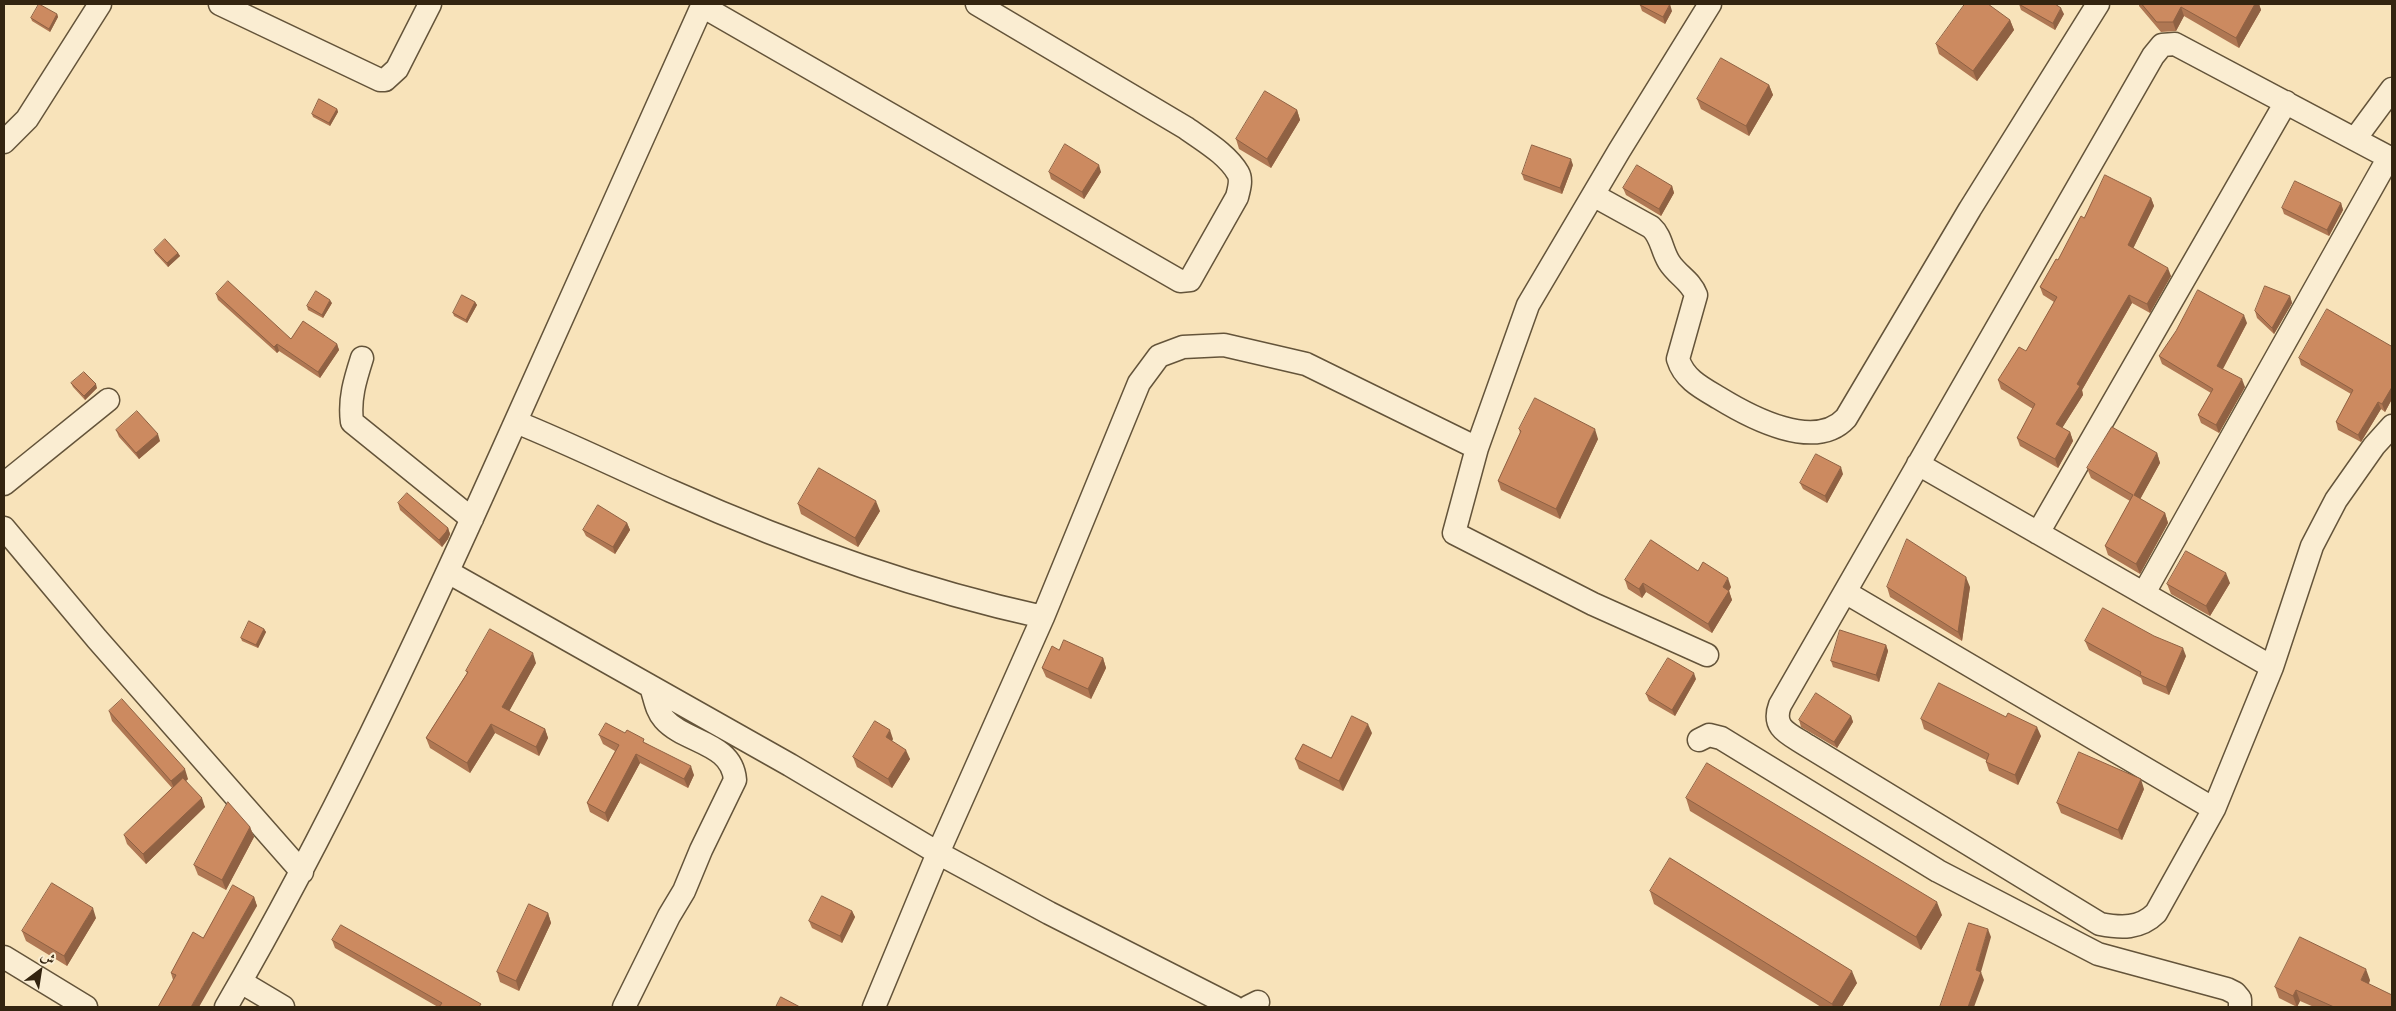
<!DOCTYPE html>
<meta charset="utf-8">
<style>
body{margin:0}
#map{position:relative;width:2396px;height:1011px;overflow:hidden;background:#f8e3ba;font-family:"IM FELL Double Pica",Amiri,serif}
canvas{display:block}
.frame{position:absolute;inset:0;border:5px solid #332410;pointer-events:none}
.north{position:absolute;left:15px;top:946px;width:50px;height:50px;-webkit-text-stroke:4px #faedd2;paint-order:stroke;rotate:31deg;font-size:14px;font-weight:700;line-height:20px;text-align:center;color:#332410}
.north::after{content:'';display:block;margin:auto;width:18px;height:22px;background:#332410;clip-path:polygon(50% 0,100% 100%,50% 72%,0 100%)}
</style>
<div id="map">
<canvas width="2396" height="1011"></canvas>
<div class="frame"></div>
<div class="north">ش</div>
</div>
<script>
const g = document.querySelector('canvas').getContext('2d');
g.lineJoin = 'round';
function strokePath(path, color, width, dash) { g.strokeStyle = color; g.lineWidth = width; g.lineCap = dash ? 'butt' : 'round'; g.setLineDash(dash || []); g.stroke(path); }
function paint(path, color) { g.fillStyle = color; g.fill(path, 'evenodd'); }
const minor = new Path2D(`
 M220,4L380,80H385L397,69L430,4
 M702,6L1180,281L1190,280L1237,197C1239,189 1242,180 1238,173C1227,154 1204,141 1186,128L977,4
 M2355,139L2392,89
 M4,142L27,119L100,4
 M2392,159L2175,44L2162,45L2153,56L2114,124L1780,705C1771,729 1790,734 1808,746L2100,924C2121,928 2140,929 2156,913L2214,809L2272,667L2312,546L2336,500L2374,446L2392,426
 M1593,195L1651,227C1662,237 1661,249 1669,262C1677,275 1691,281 1696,295L1678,359C1684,379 1702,388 1719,398C1750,417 1815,452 1846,418L1970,209L2098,4
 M362,358C355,380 349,399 352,422L472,519
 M516,422C568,443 619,468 671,491C790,544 915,589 1043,617
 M1918,464L2272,667
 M4,484L108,400
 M4,528L97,639L302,872
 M2038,533L2286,102
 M448,572L790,765L938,853L1049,913L1234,1007
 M1845,592L2214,809
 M2144,593L2389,157
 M1707,655L1593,604L1454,533L1477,448L1528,305L1619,151L1710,4
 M1699,740L1709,735L1721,738L1938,871L2098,954L2227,989L2235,993L2240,999V1007
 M4,957L86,1007
 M241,982L283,1007
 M226,1007C330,828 417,641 502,452C569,303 636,153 703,4
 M624,1007L669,916L684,891L701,850L735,780C732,742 685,743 664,719C656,710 655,698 651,687
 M874,1007L938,853L1043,617L1139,383L1159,356L1183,347L1224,345L1306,364L1477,448
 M1248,1007L1258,1002`);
strokePath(minor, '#64543a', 25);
strokePath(minor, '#faedd2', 22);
paint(new Path2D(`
 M2019,4L2064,14L2055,30L2021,10Z
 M2139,4H2259L2261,10L2239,48L2184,16L2176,31L2161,32L2139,6Z
 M1640,5L1672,11L1665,24L1642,11Z
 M57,14L58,17L50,32L32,21L31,18Z
 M2010,20L2014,30L1977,81L1939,54L1936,44Z
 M1769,85L1773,95L1749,136L1701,109L1697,99Z
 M337,109L338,112L330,126L313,117L312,114Z
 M1297,110L1300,120L1271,168L1239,149L1236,139Z
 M1573,165L1562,194L1524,180L1522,174Z
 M1049,172H1101L1084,199L1051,179Z
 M1672,186L1674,193L1661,216L1626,195L1623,188Z
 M2151,198L2154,206L2133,248L2171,276L2150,313L2132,303L2082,390L2083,395L2062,428L2070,432L2073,441L2058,468L2020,446L2017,438L2033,409L2001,389L1998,380L2026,351L2054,302L2043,295L2040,287L2058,260L2084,218Z
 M2341,203L2343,210L2329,236L2284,214L2282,208Z
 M154,250L178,253L180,256L168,267L155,253Z
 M216,294L291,339L337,344L339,350L320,378L279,351L277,353L218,300Z
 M2290,296L2292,303L2274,334L2257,318L2255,311Z
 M475,302L477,305L467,323L454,316L453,313Z
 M332,303L323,318L308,310L307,306Z
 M2247,323L2223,369L2245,387L2219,433L2201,423L2198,415L2211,393L2162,364L2159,356Z
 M2392,343V399L2385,412L2381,409L2361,442L2338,430L2336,422L2351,394L2301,365L2299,358L2391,346Z
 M71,383L97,388L85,400L73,387Z
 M1519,429L1598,439L1560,519L1501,490L1498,481L1520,433Z
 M116,430L160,441L139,459L119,437Z
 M2157,453L2160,463L2140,499L2165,513L2168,523L2140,574L2108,555L2105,546L2130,501L2091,478L2087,468Z
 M1843,474L1827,503L1803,489L1800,483Z
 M398,503L448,528L450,534L448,539L442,547L400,510Z
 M798,504L880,511L858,547L801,514Z
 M627,523L630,530L615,554L586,536L583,530Z
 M1698,571L1731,587L1729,591L1732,600L1712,633L1646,592L1642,598L1628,589L1625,580Z
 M2230,583L2210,616L2171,594L2167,584Z
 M1887,587H1970L1962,641L1890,597Z
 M264,629L266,632L258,648L242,641L241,638Z
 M2085,641L2186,656L2169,695L2143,684L2141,678L2089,650Z
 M1886,645L1888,651L1879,682L1833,667L1831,661Z
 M1059,650L1103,658L1106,668L1091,699L1046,677L1042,668Z
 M536,663L509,711L545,729L548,738L539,756L495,733L470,773L430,748L426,738L467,673L466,671Z
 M1696,679L1675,716L1649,701L1646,694Z
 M109,711L188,779L186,781L205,807L146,864L127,844L124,835L172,788L112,721Z
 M1851,716L1853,722L1837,748L1801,727L1799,720Z
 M1921,719L2041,736L2018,785L1989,771L1986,762V760L1924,729Z
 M1372,733L1343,791L1299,769L1295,759L1331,758Z
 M599,735L646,743L694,775L688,788L640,763L608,822L590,812L587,803L615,751L603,744Z
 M893,739L892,741L910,759L892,788L857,767L853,757Z
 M2144,789L2122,840L2061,813L2057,803Z
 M1686,798L1942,915L1921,950L1690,811Z
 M250,827L254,837L226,890L198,875L194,865Z
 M1650,891L1857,983L1842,1007H1821L1654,904Z
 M254,897L257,906L173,980L171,973L203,938Z
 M852,911L855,917L842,943L812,928L809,921Z
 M548,913L551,923L519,991L500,982L497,972Z
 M96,918L67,966L26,941L22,931Z
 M332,940L482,1007H438L335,948Z
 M2370,980L2369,984L2392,1007H2314L2300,1001L2297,1007L2279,998L2275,987Z`), '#af7753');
paint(new Path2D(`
 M1670,4L1672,11L1665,24L1663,17Z
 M2255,4H2259L2261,10L2239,48L2236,38Z
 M2181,7L2184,16L2176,31L2173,22Z
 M2061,8L2064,14L2055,30L2053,23Z
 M57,14L58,17L50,32L49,29Z
 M2010,20L2014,30L1977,81L1973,71Z
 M1769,85L1773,95L1749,136L1746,126Z
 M337,109L338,112L330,126L329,123Z
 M1297,110L1300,120L1271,168L1267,159Z
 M1571,159L1573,165L1562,194L1560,188Z
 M1099,165L1101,172L1084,199L1082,192Z
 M1672,186L1674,193L1661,216L1659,209Z
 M2151,198L2154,206L2131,253L2128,245Z
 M2341,203L2343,210L2329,236L2327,230Z
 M178,253L180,256L168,267L167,263Z
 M2168,268L2171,276L2150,313L2147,304Z
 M2129,295L2132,303L2082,390L2083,395L2059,433L2056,424L2077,384Z
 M2290,296L2292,303L2274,334L2272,328Z
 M330,300L332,303L323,318L322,315Z
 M475,302L477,305L467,323L466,320Z
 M2244,315L2247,323L2220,374L2217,366Z
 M277,344L279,351L277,353L274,347Z
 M337,344L339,350L320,378L318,372Z
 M2242,379L2245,387L2219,433L2216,425Z
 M96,384L97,388L85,400L84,396Z
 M2392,387V399L2385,412L2382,404Z
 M2378,402L2381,409L2361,442L2358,435Z
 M1595,429L1598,439L1560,519L1556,509Z
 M2070,432L2073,441L2058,468L2055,459Z
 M158,434L160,441L139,459L136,453Z
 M2157,453L2160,463L2137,505L2134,495Z
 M1841,467L1843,474L1827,503L1825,496Z
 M876,501L880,511L858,547L855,538Z
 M2165,513L2168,523L2140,574L2136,564Z
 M627,523L630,530L615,554L613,547Z
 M448,528L450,534L448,539L442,547L439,540Z
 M2226,573L2230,583L2210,616L2206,606Z
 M1966,577L1970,587L1962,641L1958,632Z
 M1728,578L1731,587L1726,596L1723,587Z
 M1643,583L1646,592L1642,598L1639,589Z
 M1729,591L1732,600L1712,633L1708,624Z
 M264,629L266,632L258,648L256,645Z
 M1886,645L1888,651L1879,682L1876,675Z
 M2183,648L2186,656L2169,695L2166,687Z
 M533,653L536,663L506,717L502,707Z
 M1103,658L1106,668L1091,699L1088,689Z
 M1694,673L1696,679L1675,716L1672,710Z
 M1851,716L1853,722L1837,748L1834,742Z
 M491,724L495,733L470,773L467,763Z
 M1368,724L1372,733L1343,791L1339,781Z
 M2037,727L2041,736L2018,785L2015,775Z
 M545,729L548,738L539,756L536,747Z
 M890,730L893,739L889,746L886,737Z
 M906,750L910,759L892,788L888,779Z
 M636,754L640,763L608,822L605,813Z
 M691,766L694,775L688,788L684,779Z
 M185,769L188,779L175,791L171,781Z
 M2141,779L2144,789L2122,840L2118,830Z
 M202,798L205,807L146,864L143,854Z
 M250,827L254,837L226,890L222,880Z
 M254,897L257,906L199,1007H191Z
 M1937,902L1942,915L1921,950L1916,937Z
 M93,908L96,918L67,966L64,956Z
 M852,911L855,917L842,943L840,936Z
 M548,913L551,923L519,991L516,981Z
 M1988,929L1991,937L1981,972L1984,980L1974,1007H1968L1976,970Z
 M2366,969L2370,980L2365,991L2361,980Z
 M1852,971L1857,983L1842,1007H1833L1832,1004Z
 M2296,990L2300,1001L2297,1007L2293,996Z`), '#8f6143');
const building = new Path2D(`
 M39,4L57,14L49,29L31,18Z
 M1640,4H1670L1663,17L1640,5Z
 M1965,4H1988L2010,20L1973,71L1936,44Z
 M2019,4H2055L2061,8L2053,23Z
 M2142,4H2255L2236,38L2181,7L2173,22H2157Z
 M1721,58L1769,85L1746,126L1697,99Z
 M1265,91L1297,110L1267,159L1236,139Z
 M319,99L337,109L329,123L312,114Z
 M1065,144L1099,165L1082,192L1049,172Z
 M1532,145L1571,159L1560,188L1522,174Z
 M1637,165L1672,186L1659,209L1623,188Z
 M2105,175L2151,198L2128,245L2168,268L2147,304L2129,295L2077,384L2080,386L2056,424L2070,432L2055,459L2017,438L2035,404L1998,380L2019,347L2026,351L2057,297L2040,287L2056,259L2058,260L2081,216L2084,218Z
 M2295,181L2341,203L2327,230L2282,208Z
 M165,239L178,253L167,263L154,250Z
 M228,281L291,339L303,321L337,344L318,372L277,344L274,347L216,294Z
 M2265,286L2290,296L2272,328L2255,311Z
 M2198,290L2244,315L2217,366L2242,379L2216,425L2198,415L2213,389L2159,356L2176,331Z
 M316,291L330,300L322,315L307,306Z
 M462,295L475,302L466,320L453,313Z
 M2327,309L2391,346L2392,343V387L2382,404L2378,402L2358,435L2336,422L2353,390L2299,358Z
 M84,372L96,384L84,396L71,383Z
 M1535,398L1595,429L1556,509L1498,481L1521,431L1519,429Z
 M137,411L158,434L136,453L116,430Z
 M2112,427L2157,453L2134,495L2165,513L2136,564L2105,546L2133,495L2087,468Z
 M1816,454L1841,467L1825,496L1800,483Z
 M819,468L876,501L855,538L798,504Z
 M407,493L448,528L446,532L439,540L398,503Z
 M598,505L627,523L613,547L583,530Z
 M1907,539L1966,577L1958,632L1887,587Z
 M1651,540L1698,571L1703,562L1728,578L1723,587L1729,591L1708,624L1643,583L1639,589L1625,580Z
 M2186,551L2226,573L2206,606L2167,584Z
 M2103,608L2154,636L2183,648L2166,687L2140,675L2141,672L2085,641Z
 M249,621L264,629L256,645L241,638Z
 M490,629L533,653L502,707L545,729L536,747L491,724L467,763L426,738L468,672L466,671Z
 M1840,630L1886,645L1876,675L1831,661Z
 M1064,640L1103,658L1088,689L1042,668L1052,646L1059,650Z
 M1668,658L1694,673L1672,710L1646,694Z
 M1939,683L2006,717L2008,713L2037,727L2015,775L1986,762L1989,754L1921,719Z
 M1816,693L1851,716L1834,742L1799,720Z
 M122,699L185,769L171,781L109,711Z
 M1352,716L1368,724L1339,781L1295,759L1303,744L1331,758Z
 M875,721L890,730L886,737L906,750L888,779L853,757Z
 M606,723L625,733L627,730L644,739L643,742L691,766L684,779L636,754L605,813L587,803L619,745L599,735Z
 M2079,752L2141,779L2118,830L2057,803Z
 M1707,763L1937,902L1916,937L1686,798Z
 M183,778L202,798L143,854L124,835Z
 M228,802L250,827L222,880L194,865Z
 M1670,858L1852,971L1832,1004L1650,891Z
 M52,883L93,908L64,956L22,931Z
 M233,885L254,897L191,1007H158L176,975L171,973L193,932L203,938Z
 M822,896L852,911L840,936L809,921Z
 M529,904L548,913L516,981L497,972Z
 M1969,923L1988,929L1976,970L1981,972L1968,1007H1940Z
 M341,925L481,1004L479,1007H439L442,1003L332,940Z
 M2300,937L2366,969L2361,980L2392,995V1007H2334L2296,990L2293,996L2275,987Z
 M781,997L800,1007H776Z`);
paint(building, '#cc8a60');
strokePath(building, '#8f6143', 1);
</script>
